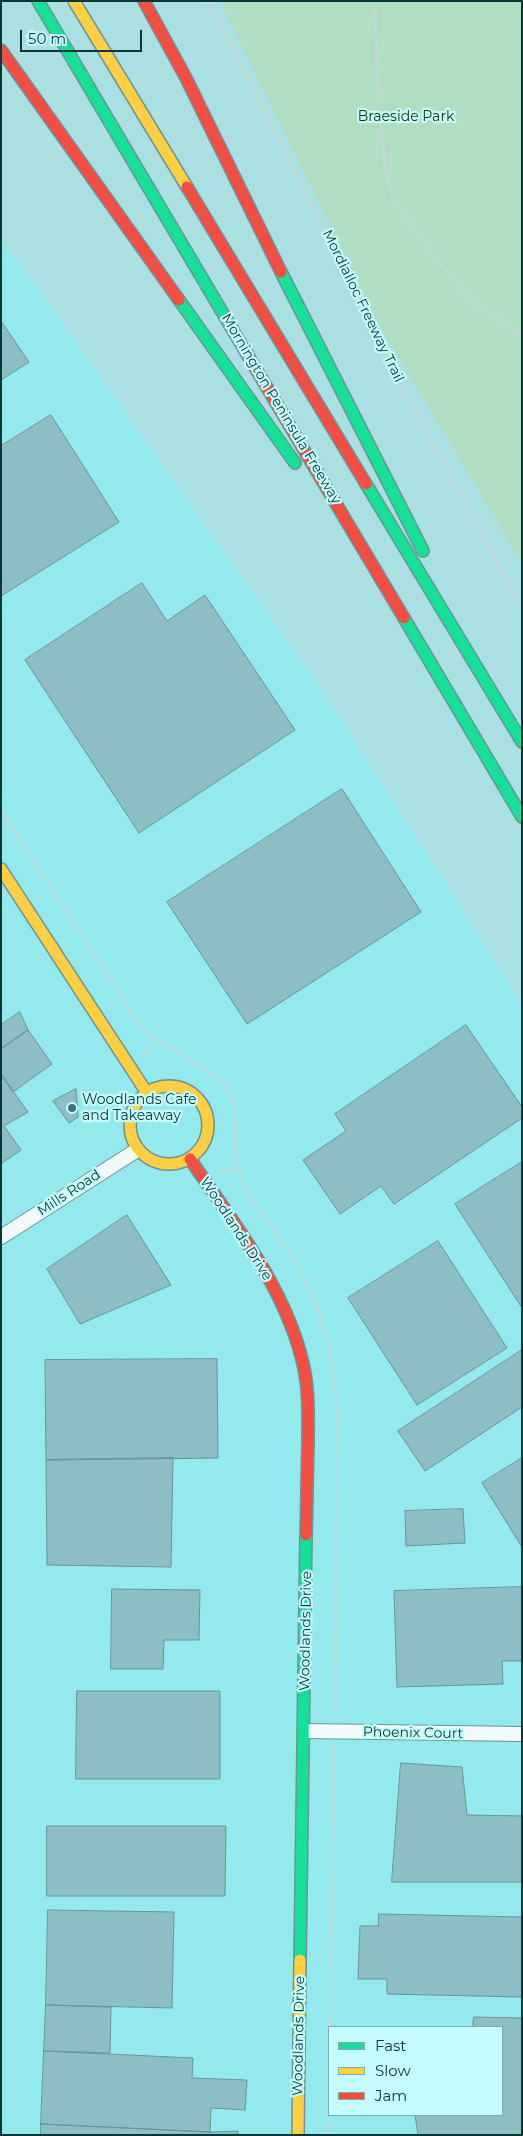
<!DOCTYPE html>
<style>
body{margin:0}
#map{position:relative;width:523px;height:2136px;overflow:hidden;background:#aae0e2;font-family:Montserrat,sans-serif}
canvas{display:block}
.frame{position:absolute;inset:0;border:2px solid #093637;pointer-events:none}
.legend{position:absolute;left:328px;top:2026px;width:175px;height:90px;box-sizing:border-box;background:#c5fcfd;border:1px solid #7aadae;margin:0;padding:6px 9px;list-style:none;font-size:15px;color:#093637}
.legend li{display:flex;align-items:center;gap:10px;height:25px}
.legend b{width:25px;border:1px solid #7aadae}
.scale{position:absolute;left:20px;top:30px;width:122px;height:22px;box-sizing:border-box;border:2px solid #093637;border-top:0;padding-left:6px;font-size:15px;line-height:18px;white-space:nowrap;color:#093637;-webkit-text-stroke:4px #c5fcfd;paint-order:stroke}
</style>
<div id="map">
<canvas width="523" height="2136"></canvas>
<div class="frame"></div>
<ul class="legend">
<li><b style="height:6px;background:#16e098"></b>Fast</li>
<li><b style="height:6px;background:#ffcf43"></b>Slow</li>
<li><b style="height:6px;background:#f24e42"></b>Jam</li>
</ul>
<div class="scale">50 m</div>
</div>
<script>
const g = document.querySelector('canvas').getContext('2d');
g.lineJoin = 'round';
function paint(path, color) { g.fillStyle = color; g.fill(path, 'evenodd'); }
function strokePath(path, color, width, dash) { g.strokeStyle = color; g.lineWidth = width; g.lineCap = dash ? 'butt' : 'round'; g.setLineDash(dash || []); g.stroke(path); }
function drawText(font, color, halo, rows, align = 'center') {
  g.font = font + ' Montserrat,sans-serif'; g.lineWidth = 4.5; g.setLineDash([]); g.textBaseline = 'middle'; g.strokeStyle = halo; g.fillStyle = color; for (const [text, x, y, turn = 0] of rows) {
    g.save(); g.translate(x, y); g.rotate((+turn || 0) * Math.PI / 180); g.textAlign = isNaN(turn) ? turn : align; if (halo) g.strokeText(text, 0, 0); g.fillText(text, 0, 0); g.restore();
  }
}
paint(new Path2D(`
 M1,237L323,692L522,1004V2135H1ZM329,2027H502V2115H329Z`), '#93e9eb');
paint(new Path2D(`
 M220,1H522V563L383,332Z`), '#b1dec3');
const building = new Path2D(`
 M1,321L29,362L1,380Z
 M51,415L119,522L1,596V446Z
 M142,583L167,621L205,595L295,730L139,833L25,660Z
 M342,789L421,912L247,1024L167,902Z
 M20,1012L28,1030L1,1049V1025Z
 M466,1025L522,1107V1118L394,1204L381,1186L340,1214L303,1160L346,1131L335,1114Z
 M28,1030L52,1064L13,1092L1,1074V1049Z
 M1,1074L28,1112L4,1126L21,1150L1,1164Z
 M76,1089L78,1117L69,1123L53,1101Z
 M522,1162V1308L455,1204Z
 M127,1215L171,1285L80,1324L47,1269Z
 M438,1241L507,1348L417,1405L348,1298Z
 M522,1350V1407L425,1471L398,1431Z
 M217,1359L218,1458L46,1460L45,1360Z
 M173,1458L171,1567L47,1565L46,1460Z
 M522,1458V1547L482,1483Z
 M463,1509L465,1543L406,1546L405,1511Z
 M522,1587V1661H502L503,1684L397,1687L394,1591Z
 M112,1589L200,1590L199,1640H164L163,1669H111Z
 M77,1691H220V1779H76Z
 M401,1763L462,1767L467,1815L522,1816V1882H392Z
 M47,1826H226L225,1896H47Z
 M48,1910L174,1912L172,2008L46,2005Z
 M379,1914L522,1917V1997L387,1994V1979H358L360,1926H378Z
 M46,2005L111,2007L110,2053L44,2051Z
 M474,2017L522,2018V2135H418L415,2115H502V2027H473Z
 M44,2051L193,2058L192,2078L247,2080L245,2110L211,2108L210,2132L41,2124Z
 M41,2124L210,2132L238,2131V2135H41Z`);
paint(building, '#8dbec4');
strokePath(building, '#67969b', 1);
const street = new Path2D(`
 M1,1237L137,1150
 M305,1731L522,1734`);
const fast = new Path2D(`
 M38,1L247,354
 M281,272L423,551
 M179,300L295,463
 M366,484L522,742
 M404,618L522,817
 M300,1960L306,1535`);
const slow = new Path2D(`
 M74,1L187,187
 M1,869L147,1093
 M130 1125a39 39 0 1 1 78 0a39 39 0 1 1-78 0Z
 M298,2135L300,1960`);
const jam = new Path2D(`
 M144,1L186,78L281,272
 M1,50L179,300
 M187,187L366,484
 M247,354L404,618
 M190,1159C234,1224 287,1289 304,1368C309,1392 308,1419 308,1444C307,1474 307,1505 306,1535`);
strokePath(street, '#6c9496', 16);
strokePath(fast, '#6c9496', 14);
strokePath(slow, '#6c9496', 14);
strokePath(jam, '#6c9496', 14);
strokePath(new Path2D(`
 M207,1L322,224L426,432L522,609
 M375,1L377,71L385,167L393,199L427,248L477,306L522,334
 M1,812L145,1032C170,1051 208,1064 226,1088C243,1111 230,1144 238,1169C248,1201 274,1228 291,1256C321,1302 334,1356 337,1410L335,1717
 M143,1055L157,1041
 M219,1174L237,1168
 M330,2027L334,1745
 M328,2135L329,2090`), '#c4d7d7', 3, [4, 2.5]);
strokePath(street, '#f2fafb', 14);
strokePath(fast, '#16e098', 11);
strokePath(slow, '#ffcf43', 11);
strokePath(jam, '#f24e42', 11);
for (const [x, y, r, color] of [
 [72,1108,5,"#417273"]
]) { const dot = new Path2D(); dot.arc(x, y, r, 0, 2 * Math.PI); g.fillStyle = color; g.fill(dot); strokePath(dot, '#c5fcfd', 2); }
drawText('14px', '#103300', '#c5fcfd', [
 ["Braeside Park",406,117]
]);
drawText('14px', '#093637', '#c5fcfd', [
 ["Mordialloc Freeway Trail",363,306,64],
 ["Mornington Peninsula Freeway",281,409,59],
 ["Mills Road",69,1193,-33],
 ["Woodlands Drive",236,1229,57],
 ["Woodlands Drive",306,1631,-89],
 ["Phoenix Court",413,1733,1],
 ["Woodlands Drive",299,2036,-89]
]);
drawText('14px', '#093637', '#c5fcfd', [
 ["Woodlands Cafe",82,1100],
 ["and Takeaway",82,1116]
], 'left');
</script>
